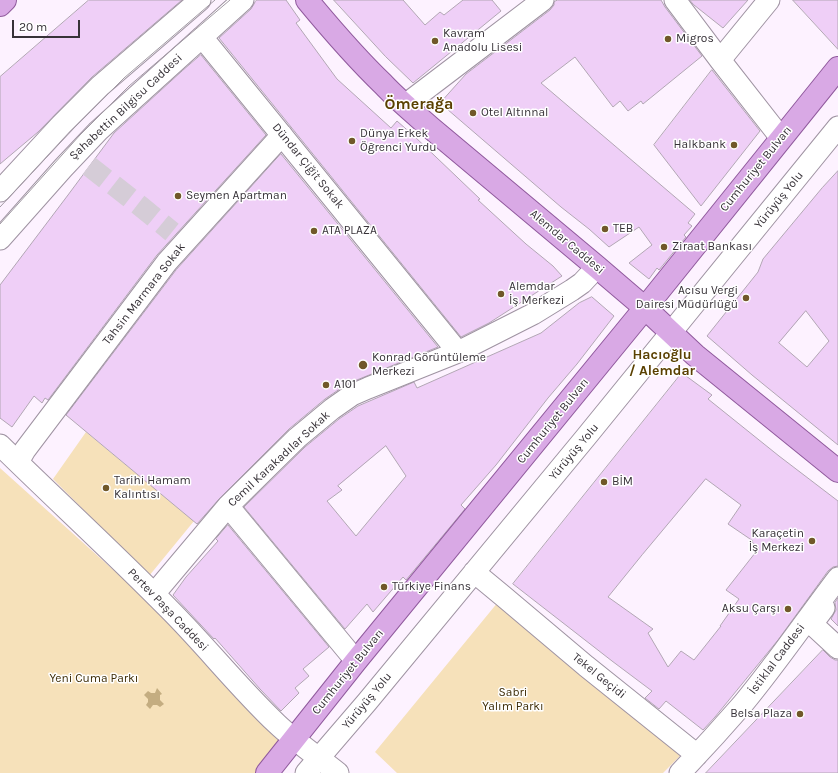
<!DOCTYPE html>
<meta charset="utf-8">
<style>
body{margin:0}
#map{position:relative;width:838px;height:773px;overflow:hidden;background:#fdf2ff;font-family:Karla,sans-serif}
canvas{display:block}
.scale{position:absolute;left:12px;top:20px;width:68px;height:18px;box-sizing:border-box;border:2px solid #373238;border-top:0;padding-left:5px;font-size:12px;line-height:14px;white-space:nowrap;color:#373238;-webkit-text-stroke:3px #fff;paint-order:stroke}
</style>
<div id="map">
<canvas width="838" height="773"></canvas>
<div class="scale">20 m</div>
</div>
<script>
const g = document.querySelector('canvas').getContext('2d');
g.lineJoin = 'round';
function paint(path, color) { g.fillStyle = color; g.fill(path, 'evenodd'); }
function strokePath(path, color, width, dash) { g.strokeStyle = color; g.lineWidth = width; g.lineCap = dash ? 'butt' : 'round'; g.setLineDash(dash || []); g.stroke(path); }
function drawText(font, color, halo, rows, align = 'center') {
  g.font = font + ' Karla,sans-serif'; g.lineWidth = 3; g.setLineDash([]); g.textBaseline = 'middle'; g.strokeStyle = halo; g.fillStyle = color; for (const [text, x, y, turn = 0] of rows) {
    g.save(); g.translate(x, y); g.rotate((+turn || 0) * Math.PI / 180); g.textAlign = isNaN(turn) ? turn : align; if (halo) g.strokeText(text, 0, 0); g.fillText(text, 0, 0); g.restore();
  }
}
paint(new Path2D(`
 M86,432L194,521L149,576L53,479Z
 M0,468L119,575L168,618L281,741L255,773H0Z
 M503,596L688,748L663,773H397L375,752Z`), '#f6e1ba');
paint(new Path2D(`
 M157,688L162,694L160,695V700L164,704L160,707L157,705H153L150,709L146,705L148,702V699L144,695L148,691L151,693H155Z`), '#c4ad81');
const building = new Path2D(`
 M89,0H182L92,77L38,132L0,164V77Z
 M257,0H286L300,20L296,23L337,79L391,128L397,121L414,136L480,199L478,200L526,244L553,266L562,276L489,323L461,337L219,38L251,9L254,4L255,2Z
 M334,0H403L425,25L440,12L444,15L463,0H492L501,11L413,83L386,57Z
 M558,0H661L665,7L702,56L643,104L641,101L628,111L620,101L613,107L575,57L541,83L695,214L688,223L692,226L684,235L686,237L659,270L657,268L649,279L629,263L652,245L639,227L609,247L589,229L561,207L440,103L466,74L550,10L554,5V2Z
 M690,0H748L723,28L694,5Z
 M793,0H838V49Z
 M201,55L266,135L157,255L48,400L45,398L42,403L34,396L12,427L0,418V285L68,195L114,133L182,71Z
 M712,70L760,131L701,206L654,145Z
 M281,154L438,347L347,384L325,399L289,429L220,498L197,524L66,415L176,270Z
 M838,171V445L752,375L707,336L758,272L763,259L822,188ZM806,311L829,341L807,367L779,343Z
 M592,297L614,316L577,364L548,398L496,465L461,505L465,509L406,580L403,577L373,612L367,604L345,629L244,507L305,447L339,419L358,406L414,382L417,388L541,333L579,303ZM386,446L406,476L356,536L327,501L342,490L338,486Z
 M682,373L712,395L708,399L779,456L838,501V566L833,567L828,571L778,640L715,717L703,730L666,701L659,709L645,698L652,691L612,661L513,584ZM706,479L741,505L728,524L753,541L752,542L759,548L726,590L739,599L720,626H721L694,660L681,651L668,667L648,633L653,629L608,597L642,555Z
 M228,525L329,647L303,669L309,676L295,688L299,693L281,711L260,689L215,638L214,639L173,595L186,577L218,541L216,539Z
 M838,598V626L831,619L836,610L835,603Z
 M823,650L830,657L835,660H838V773H706Z`);
paint(building, '#efcff7');
strokePath(building, '#b2a6b4', 1);
strokePath(new Path2D(`
 M89,166L139,205L172,232`), '#d5ccd7', 21, [21, 10]);
const street = new Path2D(`
 M675,0L720,60L781,138
 M202,37L458,352
 M720,60L769,0
 M405,105L543,0
 M0,191L61,125L100,86L200,0
 M0,239L63,168L98,131L243,0
 M0,445C56,500 114,553 169,609C206,646 239,688 277,724C296,742 318,757 338,773
 M18,462L25,450L167,262L282,135
 M228,506L356,661
 M474,572L503,596L586,666L697,755
 M154,594L228,506L297,438L332,409L352,395L368,388L458,352L533,314L572,290L582,283L597,267
 M824,608L812,624L838,648
 M306,773L367,702L586,437L838,127
 M680,773C701,751 722,728 742,705C776,664 806,620 838,578`);
const primary = new Path2D(`
 M307,0C331,29 356,58 383,84C398,100 415,114 431,128L597,267L645,308L695,355L838,471
 M0,5L5,0
 M267,773L356,661L645,308L838,68`);
strokePath(street, '#9f93a2', 23);
strokePath(primary, '#905a9d', 24);
strokePath(street, '#fff', 21);
strokePath(primary, '#d9a9e5', 22);
strokePath(new Path2D(`
 M0,207L74,128L124,78L215,0
 M0,224L80,135L129,86L230,0`), '#a29aa4', 1);
for (const [x, y, r, color] of [
 [668,39,4,"#705829"],
 [435,41,4,"#705829"],
 [473,113,4,"#705829"],
 [352,141,4,"#705829"],
 [734,145,4,"#705829"],
 [178,196,4,"#705829"],
 [605,229,4,"#705829"],
 [314,231,4,"#705829"],
 [664,247,4,"#705829"],
 [501,294,4,"#705829"],
 [746,298,4,"#705829"],
 [363,365,5,"#705829"],
 [326,385,4,"#705829"],
 [604,482,4,"#705829"],
 [106,488,4,"#705829"],
 [812,541,4,"#705829"],
 [384,587,4,"#705829"],
 [788,609,4,"#705829"],
 [800,714,4,"#705829"]
]) { const dot = new Path2D(); dot.arc(x, y, r, 0, 2 * Math.PI); g.fillStyle = color; g.fill(dot); strokePath(dot, '#fff', 1.5); }
drawText('12px', '#373238', '#fff', [
 ["Kavram",443,34],
 ["Anadolu Lisesi",443,48],
 ["Migros",676,39],
 ["Otel Altınnal",481,113],
 ["Dünya Erkek",360,134],
 ["Öğrenci Yurdu",360,148],
 ["Halkbank",726,145,"right"],
 ["Seymen Apartman",186,196],
 ["TEB",613,229],
 ["ATA PLAZA",322,231],
 ["Ziraat Bankası",672,247],
 ["Alemdar",509,287],
 ["İş Merkezi",509,301],
 ["Acısu Vergi",738,291,"right"],
 ["Dairesi Müdürlüğü",738,305,"right"],
 ["Konrad Görüntüleme",372,358],
 ["Merkezi",372,372],
 ["A101",334,385],
 ["Tarihi Hamam",114,481],
 ["Kalıntısı",114,495],
 ["BİM",612,482],
 ["Karaçetin",804,534,"right"],
 ["İş Merkezi",804,548,"right"],
 ["Türkiye Finans",392,587],
 ["Aksu Çarşı",780,609,"right"],
 ["Belsa Plaza",792,714,"right"]
], 'left');
drawText('12px', '#373238', '#fff', [
 ["Şahabettin Bilgisu Caddesi",126,107,-43],
 ["Dündar Çiğit Sokak",308,166,51],
 ["Cumhuriyet Bulvarı",756,169,-51],
 ["Yürüyüş Yolu",779,200,-51],
 ["Alemdar Caddesi",567,242,40],
 ["Tahsin Marmara Sokak",144,294,-52],
 ["Cumhuriyet Bulvarı",553,421,-51],
 ["Yürüyüş Yolu",574,452,-50],
 ["Cemil Karakadılar Sokak",279,459,-43],
 ["Pertev Paşa Caddesi",168,610,46],
 ["İstiklal Caddesi",777,659,-53],
 ["Cumhuriyet Bulvarı",348,672,-51],
 ["Tekel Geçidi",599,676,39],
 ["Yürüyüş Yolu",367,701,-50]
]);
drawText('12px', '#3c2b05', '#fff', [
 ["Yeni Cuma Parkı",94,679],
 ["Sabri",513,693],
 ["Yalım Parkı",513,707]
]);
drawText('bold 14px', '#5a4001', '#fff', [
 ["Hacıoğlu",662,355],
 ["/ Alemdar",662,371]
]);
drawText('bold 16px', '#5a4001', '#fff', [
 ["Ömerağa",419,104]
]);
</script>
